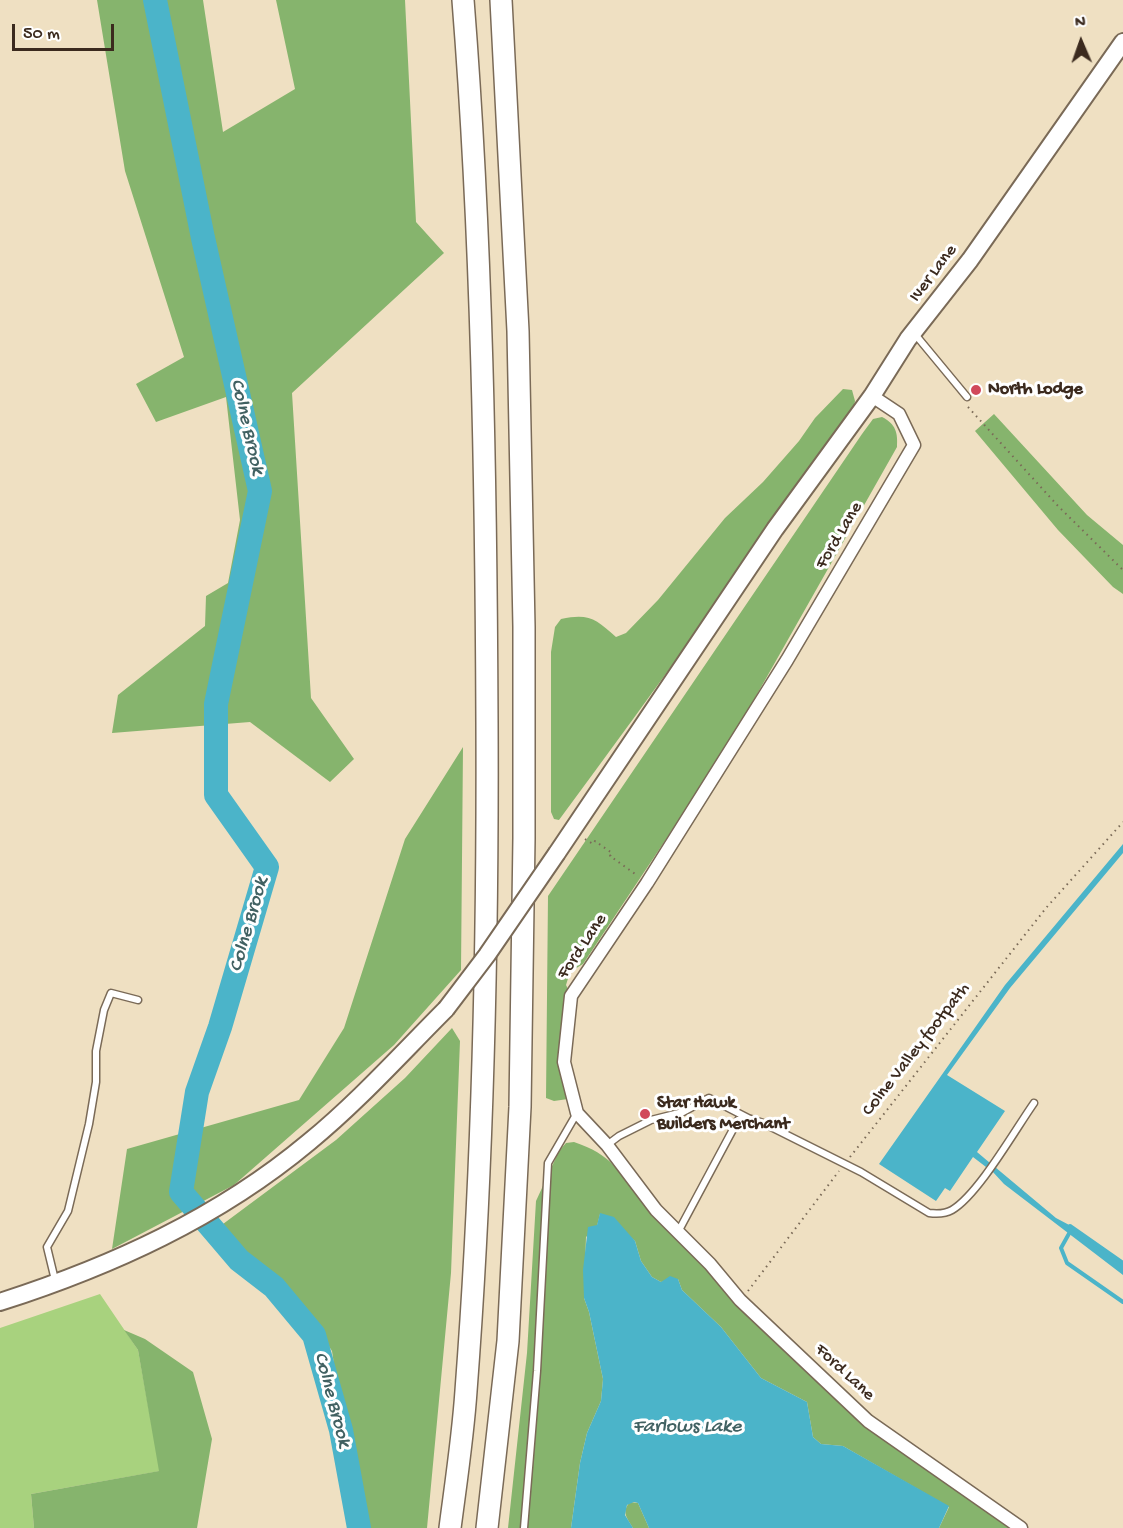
<!DOCTYPE html>
<style>
body{margin:0}
#map{position:relative;width:1123px;height:1528px;overflow:hidden;background:#efe0c2;font-family:"Gochi Hand",sans-serif}
canvas{display:block}
.north{position:absolute;left:1051px;top:12px;width:60px;height:60px;-webkit-text-stroke:4px #fff;paint-order:stroke;rotate:358deg;font-size:16px;font-weight:700;line-height:24px;text-align:center;color:#3b2a1e}
.north::after{content:'';display:block;margin:auto;width:21px;height:27px;background:#3b2a1e;clip-path:polygon(50% 0,100% 100%,50% 72%,0 100%)}
.scale{position:absolute;left:12px;top:24px;width:102px;height:27px;box-sizing:border-box;border:3px solid #3b2a1e;border-top:0;padding-left:8px;font-size:18px;line-height:21px;white-space:nowrap;color:#3b2a1e;-webkit-text-stroke:4px #fff;paint-order:stroke}
</style>
<div id="map">
<canvas width="1123" height="1528"></canvas>
<div class="north">N</div>
<div class="scale">50 m</div>
</div>
<script>
const g = document.querySelector('canvas').getContext('2d');
g.lineJoin = 'round';
function paint(path, color) { g.fillStyle = color; g.fill(path, 'evenodd'); }
function strokePath(path, color, width, dash) { g.strokeStyle = color; g.lineWidth = width; g.lineCap = dash ? 'butt' : 'round'; g.setLineDash(dash || []); g.stroke(path); }
function drawText(font, color, halo, rows, align = 'center') {
  g.font = font + ' "Gochi Hand",sans-serif'; g.lineWidth = 6; g.setLineDash([]); g.textBaseline = 'middle'; g.strokeStyle = halo; g.fillStyle = color; for (const [text, x, y, turn = 0] of rows) {
    g.save(); g.translate(x, y); g.rotate((+turn || 0) * Math.PI / 180); g.textAlign = isNaN(turn) ? turn : align; if (halo) g.strokeText(text, 0, 0); g.fillText(text, 0, 0); g.restore();
  }
}
paint(new Path2D(`
 M100,1294L138,1350L160,1471L31,1494L34,1528H0V1328Z`), '#a8d27e');
paint(new Path2D(`
 M97,0H203L223,132L295,89L276,0H405L416,222L444,253L292,393L311,698L354,759L330,782L250,722L112,733L118,695L205,626L206,596L228,583L240,520L226,397L156,422L136,384L184,357L125,171Z
 M843,389L852,390L855,401L853,411C756,548 659,685 559,820L554,819L551,812V652L555,627L561,619C589,613 596,619 616,637L626,633L658,600L725,518L763,482L799,441L815,418Z
 M994,414L1087,515L1123,545V594L1113,587L1058,530L975,431Z
 M882,417C896,424 898,433 897,447L726,749L583,964L570,972L566,985L571,995L568,1099L554,1101L546,1098L548,896L862,434L873,419Z
 M463,747L461,970L394,1045L234,1185L112,1249L127,1149L299,1100L344,1028L405,839Z
 M452,1028L460,1041L451,1273L427,1528H366L348,1457L332,1351L299,1300L243,1255L223,1224L336,1140L405,1078Z
 M574,1142C612,1155 618,1170 641,1200L866,1421L1017,1528H939L949,1507L843,1446L821,1444L813,1437L807,1402L761,1378L721,1327L682,1290L678,1279L661,1282L652,1277L641,1261L635,1241L600,1214L597,1226L586,1237L584,1298L589,1312L603,1379L601,1401L587,1433L580,1463L571,1528H508L527,1353L536,1201L559,1151L566,1143Z
 M124,1330L145,1339L193,1372L212,1439L197,1528H34L31,1494L159,1471L138,1350Z
 M630,1502L638,1503L649,1528H633C627,1518 621,1512 630,1502Z`), '#86b46d');
paint(new Path2D(`
 M1123,844V853L1010,988L947,1075L1005,1111L977,1152L990,1163L986,1167L973,1157L950,1191L945,1188L936,1201L879,1164L1005,985Z
 M995,1167L1056,1218L1073,1227L1123,1263V1275L1004,1184L992,1171Z
 M600,1213L614,1217L635,1241L641,1261L652,1277L661,1282L670,1276L678,1279L682,1290L721,1327L761,1378L807,1402L813,1437L821,1444L843,1446L949,1506L939,1528H649L638,1503L634,1502L627,1505L625,1515L633,1528H571L580,1463L587,1433L601,1401L603,1379L589,1312L584,1298L583,1270L588,1227L597,1225Z`), '#4bb4c9');
strokePath(new Path2D(`
 M1070,1226L1123,1263
 M1071,1230L1061,1248L1067,1263L1123,1302`), '#4bb4c9', 4);
strokePath(new Path2D(`
 M155,0L203,238L260,491L216,704V795L267,867L220,1027L197,1092L181,1192L239,1260L274,1287L314,1335L341,1430L359,1528`), '#4bb4c9', 24);
const lane = new Path2D(`
 M914,333L967,397
 M607,1145L619,1136L651,1120L683,1112L709,1098L748,1118
 M678,1232L738,1120L748,1118L763,1123L861,1172L929,1213C937,1214 945,1214 952,1210C978,1195 1015,1130 1034,1103
 M55,1280L47,1247L68,1211L89,1124L96,1082V1051L104,1010L111,993L138,1000
 M524,1528L537,1371L548,1163L577,1113`);
const street = new Path2D(`
 M872,396L899,414L914,445L787,660L647,883L571,996L564,1062L577,1113L607,1145L656,1210L710,1264L740,1300L868,1421L1021,1528`);
const secondary = new Path2D(`
 M557,853L775,529L872,396L908,339L970,260L1123,42
 M0,1302C112,1266 218,1218 309,1142C358,1102 401,1054 446,1009`);
const highway = new Path2D(`
 M450,1528C456,1482 463,1436 466,1391C483,1168 488,945 487,722C486,481 482,240 463,0
 M487,1528L508,1341L520,1107L524,838V627L518,331L501,0`);
strokePath(lane, '#7a6a57', 9);
strokePath(street, '#7a6a57', 15);
strokePath(secondary, '#7a6a57', 20);
strokePath(highway, '#7a6a57', 24);
strokePath(new Path2D(`
 M968,407L1058,506L1123,570
 M585,839L593,844L595,841L612,853L610,856L638,876
 M850,1157L1046,908L1123,822
 M748,1291L839,1171`), '#7a6a57', 2, [1.5, 4.5]);
strokePath(lane, '#fff', 6);
strokePath(street, '#fff', 12);
strokePath(secondary, '#fff', 16);
strokePath(highway, '#fff', 21);
const secondaryBridge = new Path2D(`
 M446,1009L487,955L557,853`);
strokePath(secondaryBridge, '#7a6a57', 20, []);
strokePath(secondaryBridge, '#fff', 16);
for (const [x, y, r, color] of [
 [976,390,6,"#d1495b"],
 [645,1114,6,"#d1495b"]
]) { const dot = new Path2D(); dot.arc(x, y, r, 0, 2 * Math.PI); g.fillStyle = color; g.fill(dot); strokePath(dot, '#fff', 2); }
drawText('18px', '#3b2a1e', '#fff', [
 ["Iver Lane",934,274,-53],
 ["Ford Lane",840,536,-59],
 ["Ford Lane",583,947,-56],
 ["Colne Valley footpath",917,1050,-52],
 ["Ford Lane",844,1373,43]
]);
drawText('bold 18px', '#3b2a1e', '#fff', [
 ["North Lodge",988,390],
 ["Star Hawk",657,1104],
 ["Builders Merchant",657,1125]
], 'left');
drawText('italic 20px', '#416162', '#fff', [
 ["Colne Brook",246,427,77],
 ["Colne Brook",250,925,-74],
 ["Colne Brook",331,1400,75],
 ["Farlows Lake",687,1428]
]);
</script>
